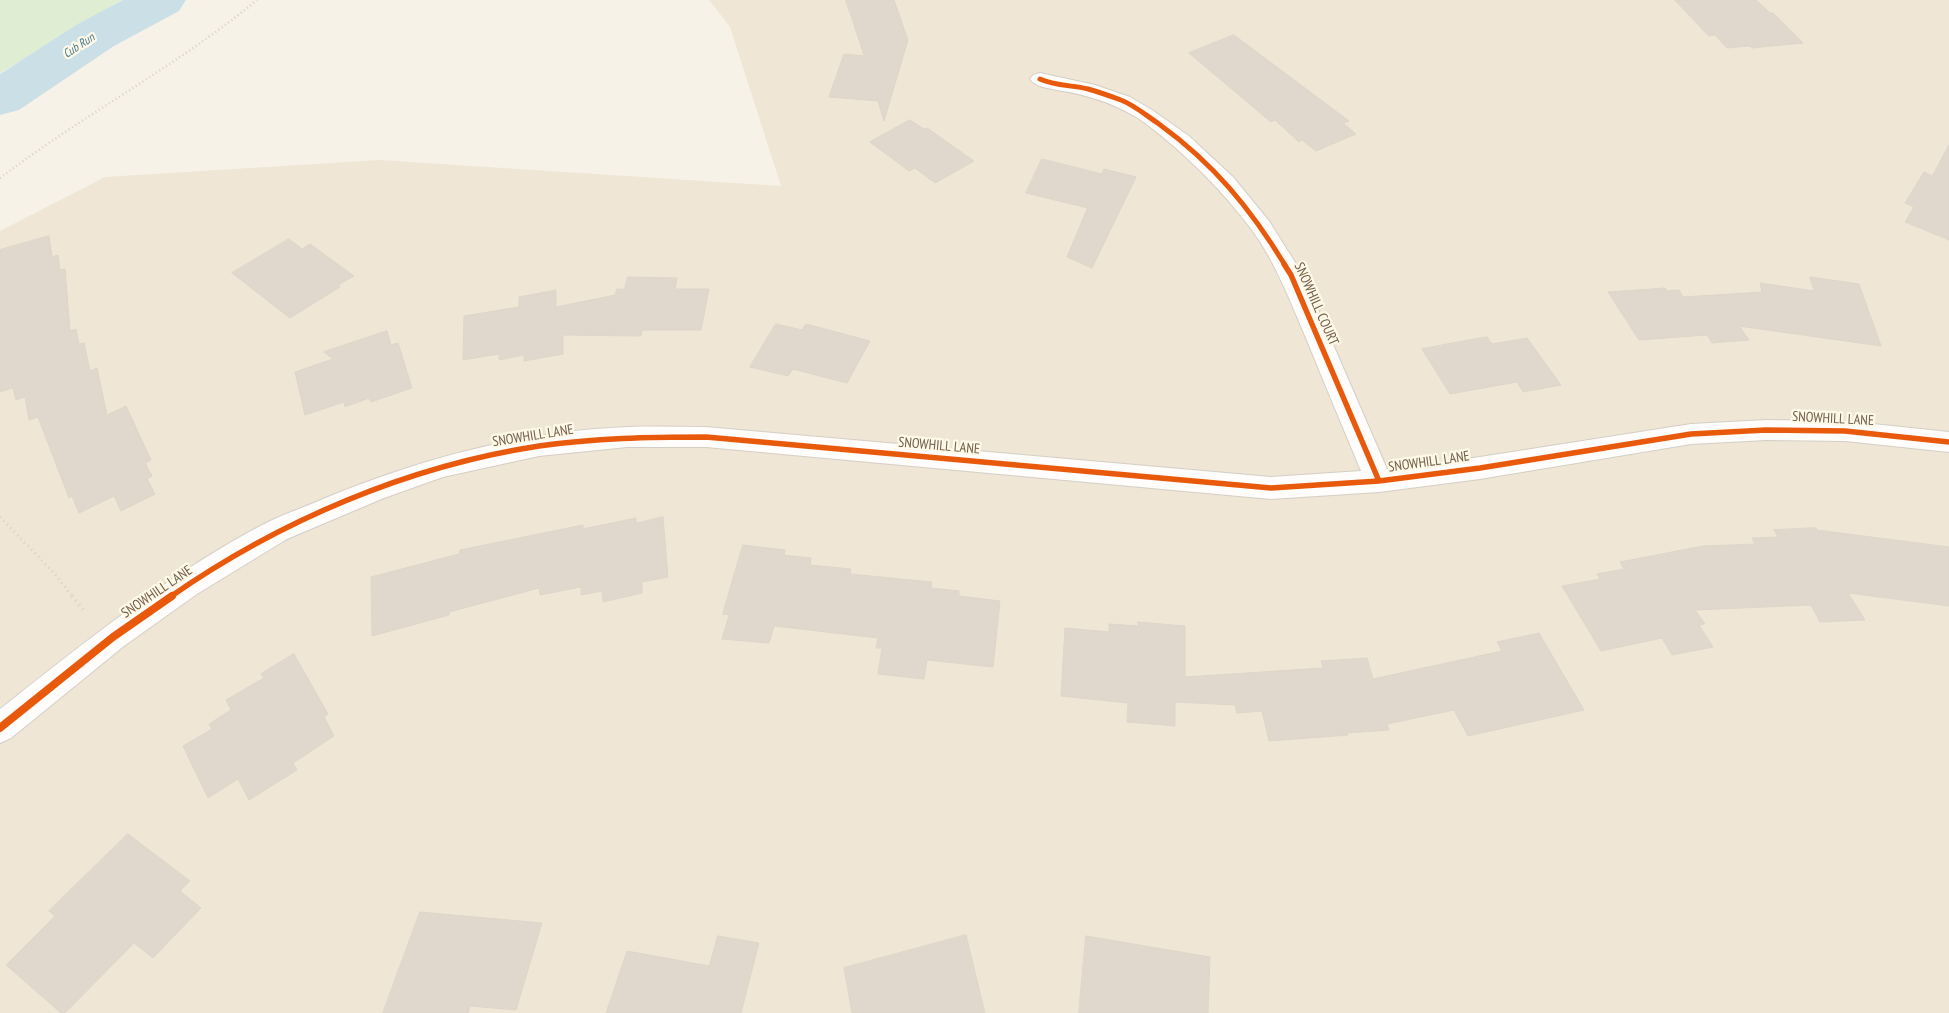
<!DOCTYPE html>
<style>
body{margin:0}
canvas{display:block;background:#f6f2e8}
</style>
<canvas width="1949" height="1013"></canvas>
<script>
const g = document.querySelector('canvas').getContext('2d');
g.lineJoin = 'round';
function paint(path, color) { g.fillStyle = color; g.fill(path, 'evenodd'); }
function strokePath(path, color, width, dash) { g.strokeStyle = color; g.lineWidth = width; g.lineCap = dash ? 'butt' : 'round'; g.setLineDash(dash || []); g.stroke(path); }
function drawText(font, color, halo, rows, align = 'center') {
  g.font = font + ' "PT Sans Narrow",sans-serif'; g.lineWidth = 4.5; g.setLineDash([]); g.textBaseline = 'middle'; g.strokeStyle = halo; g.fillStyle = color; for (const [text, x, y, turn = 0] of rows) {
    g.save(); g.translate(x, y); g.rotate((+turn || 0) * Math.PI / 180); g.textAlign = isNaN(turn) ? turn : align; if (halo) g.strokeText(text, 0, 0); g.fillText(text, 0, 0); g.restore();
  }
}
paint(new Path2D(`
 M709,0H1949V1013H0V231L105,177L379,160L781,186L730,27Z`), '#efe6d5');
paint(new Path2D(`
 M0,0H122L0,73Z`), '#dfedd3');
paint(new Path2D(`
 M123,0H186L179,11L114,46L19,110L0,115V74L78,24Z`), '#cae0e6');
const building = new Path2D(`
 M846,0H894L908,40L884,121L878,101L829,97L844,54L864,56Z
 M1675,0H1756L1770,13H1773L1803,43L1752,48L1750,46L1727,48L1715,35L1709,36Z
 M1234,35L1349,121L1343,123L1356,134L1316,151L1302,140L1299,142L1275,120L1271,122L1189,53Z
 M910,120L924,129L927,128L974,161L935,183L915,168L909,171L870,142Z
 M1949,145V240L1905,222L1914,207L1905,203L1924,172L1932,176Z
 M1042,159L1102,174L1104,169L1136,177L1092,268L1067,257L1088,207V208L1026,193Z
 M49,236L52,257L58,255L60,270L65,269L70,331L76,329L79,344L84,343L90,371L97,368L107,415L126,406L151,460L145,463L152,476L147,479L155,494L121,511L114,496L79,513L72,496L69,498L38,417L29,420L25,397L16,400L13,388L0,392V250Z
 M289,239L302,249L310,244L354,276L338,285L340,287L290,318L232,273Z
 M628,277L677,278L675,289H709L701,330H642L641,336L563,335V354L524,361V355L499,360V354L463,360L464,316L519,307V297L556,290V307L615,295L617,289H624Z
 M1810,277L1859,284L1881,346L1739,326L1749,340L1712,343L1707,335L1639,340L1608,292L1665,288L1667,291L1679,290L1683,297L1762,292L1760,283L1814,291Z
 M776,324L802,330L806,324L870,341L847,383L793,369L788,376L750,367Z
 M387,331L391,345L398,343L412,388L371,402L369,398L345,407L344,402L305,415L295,372L333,359L324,352Z
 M1487,337L1492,344L1527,338L1561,385L1523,392L1517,382L1450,394L1422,349Z
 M663,517L668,577L642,582V593L603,602L602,591L581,595V587L540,595L539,588L449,612V615L372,636L371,577L459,554L460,550L583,525V529L636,518V523Z
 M1816,528L1817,530L1949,547V606L1848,593L1865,620L1820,622L1811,605L1695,610L1705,624L1699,625L1713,647L1672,655L1662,638L1601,651L1562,586L1600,579L1597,574L1624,569L1620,562L1703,546L1755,544L1752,538L1778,537L1774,530Z
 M743,545L785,550L784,555L811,558L810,565L851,569L850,574L932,582L931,588L959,591V596L1000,601L993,667L927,660L924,679L878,674L882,648H876L878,638L774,626L769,643L722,639L729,615L723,614Z
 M1138,622L1185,626V677L1323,668L1321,661L1367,658L1373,679L1502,651L1497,642L1539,633L1584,710L1468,736L1454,710L1387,724L1389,730L1347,733L1348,735L1269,741L1262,711L1237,713L1235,705L1175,702V726L1127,722L1128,703L1061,696L1065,628L1109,632V624L1138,626Z
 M294,654L328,714L324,717L334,736L293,763L297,770L249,800L238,779L208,798L183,746L212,729L209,724L231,710L226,700L264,678L261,674Z
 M128,834L190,881L180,891L201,908L153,958L134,943L65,1013H61L6,965L55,916L49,911Z
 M420,912L542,923L516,1010L470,1006L468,1013H383Z
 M966,935L985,1013H852L844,968Z
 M718,936L759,943L741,1013H606L627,951L709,966Z
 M1086,936L1210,957L1208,1013H1079Z`);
paint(building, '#e0d8cd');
strokePath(building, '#dfd6ca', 1);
const street = new Path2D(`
 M1040,73L1095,85L1130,97L1152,110L1189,136L1233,177L1269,221L1303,275L1387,469L1480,457L1691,424L1766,420L1845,421L1949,432V452L1845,441L1766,440L1691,444L1480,479L1379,492L1271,499L706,447H627L539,456L443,477L384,498L287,539L197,594L124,646L11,738L0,743V709C85,642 170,573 266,523C286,513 308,506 328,497C423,458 524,431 628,427C654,426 680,427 706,427L1271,477L1361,471C1343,427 1324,383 1306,338C1290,301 1276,263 1252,230C1221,189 1186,154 1145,123C1118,104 1089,95 1057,90C1048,88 1036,87 1030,79L1033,75Z`);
strokePath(street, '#d4cec5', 2);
strokePath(new Path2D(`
 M0,178C83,115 177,66 257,0`), '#d8d0c9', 2.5, [1, 3]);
strokePath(new Path2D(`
 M0,517L54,573L73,597`), '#d8d0c9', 3, [1, 4]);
strokePath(new Path2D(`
 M72,596L86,613`), '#d8d0c9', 4, [1, 4.5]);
paint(street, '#fefdfc');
strokePath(new Path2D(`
 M1040,79C1055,86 1072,85 1088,89C1099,92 1110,96 1121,100C1134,105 1147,116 1159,124C1214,164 1250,208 1285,265`), '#e8590c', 5);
strokePath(new Path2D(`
 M1284,264L1291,275L1379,481
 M170,597C279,521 408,466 539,446C595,438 650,437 706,437L1271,488L1379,481L1480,468L1691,434L1766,430L1845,431L1949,442`), '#e8590c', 5.5);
strokePath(new Path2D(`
 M0,728L113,637L172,596`), '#e8590c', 8);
drawText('italic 12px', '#45798e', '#fff9e8', [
 ["Cub Run",79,46,-33]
]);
drawText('14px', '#735d49', '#fff9e8', [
 ["SNOWHILL COURT",1316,304,66],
 ["SNOWHILL LANE",1833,419,3],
 ["SNOWHILL LANE",533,436,-9],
 ["SNOWHILL LANE",939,446,5],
 ["SNOWHILL LANE",1429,462,-8],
 ["SNOWHILL LANE",157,592,-34]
]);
</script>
